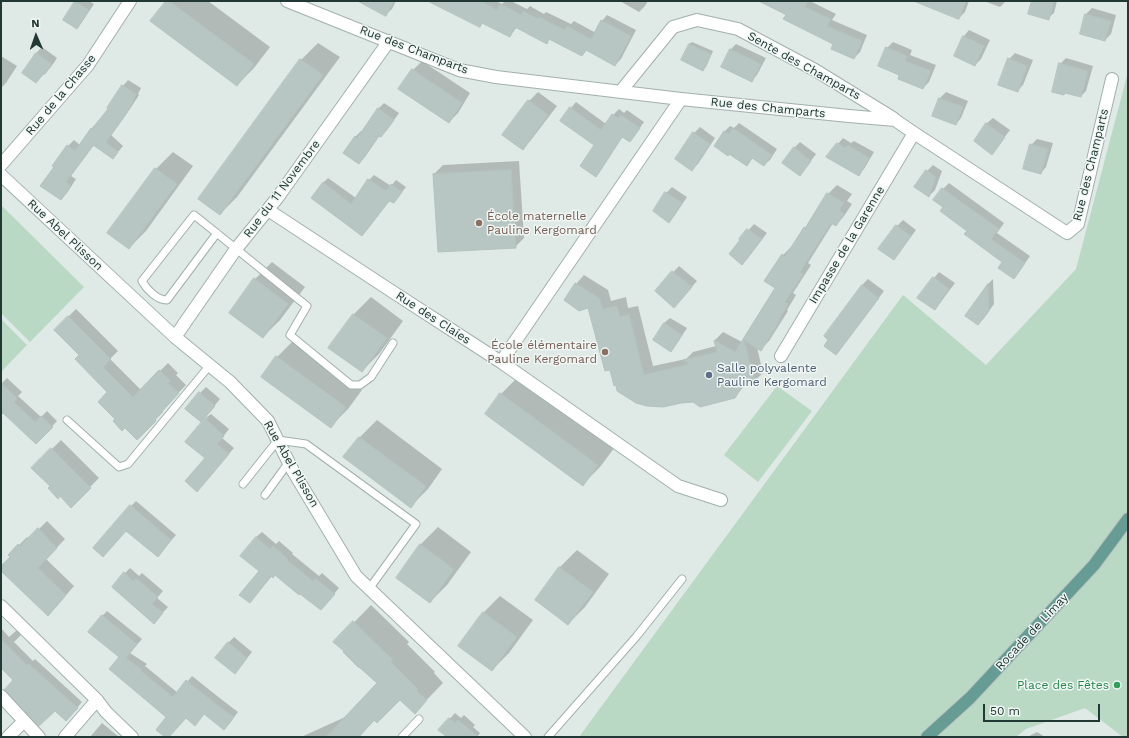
<!DOCTYPE html>
<meta charset="utf-8">
<style>
body{margin:0}
#map{position:relative;width:1129px;height:738px;overflow:hidden;background:#dfe9e6;font-family:"Work Sans",sans-serif}
canvas{display:block}
.frame{position:absolute;inset:0;border:2px solid #213834;pointer-events:none}
.north{position:absolute;left:16px;top:16px;width:40px;height:40px;-webkit-text-stroke:3px #eff6f3;paint-order:stroke;rotate:358deg;font-size:11px;font-weight:700;line-height:16px;text-align:center;color:#213834}
.north::after{content:'';display:block;margin:auto;width:14px;height:18px;background:#213834;clip-path:polygon(50% 0,100% 100%,50% 72%,0 100%)}
.scale{position:absolute;left:983px;top:704px;width:117px;height:18px;box-sizing:border-box;border:2px solid #213834;border-top:0;padding-left:5px;font-size:12px;line-height:14px;white-space:nowrap;color:#213834;-webkit-text-stroke:3px #eff6f3;paint-order:stroke}
</style>
<div id="map">
<canvas width="1129" height="738"></canvas>
<div class="frame"></div>
<div class="north">N</div>
<div class="scale">50 m</div>
</div>
<script>
const g = document.querySelector('canvas').getContext('2d');
g.lineJoin = 'round';
function paint(path, color) { g.fillStyle = color; g.fill(path, 'evenodd'); }
function strokePath(path, color, width, dash) { g.strokeStyle = color; g.lineWidth = width; g.lineCap = dash ? 'butt' : 'round'; g.setLineDash(dash || []); g.stroke(path); }
function drawText(font, color, halo, rows, align = 'center') {
  g.font = font + ' "Work Sans",sans-serif'; g.lineWidth = 3; g.setLineDash([]); g.textBaseline = 'middle'; g.strokeStyle = halo; g.fillStyle = color; for (const [text, x, y, turn = 0] of rows) {
    g.save(); g.translate(x, y); g.rotate((+turn || 0) * Math.PI / 180); g.textAlign = isNaN(turn) ? turn : align; if (halo) g.strokeText(text, 0, 0); g.fillText(text, 0, 0); g.restore();
  }
}
paint(new Path2D(`
 M1128,72V737H1123L1085,708L1026,729L1016,737H579L903,295L986,365L1076,269Z
 M1,205L84,287L30,342L1,313Z
 M1,319L27,345L1,372Z
 M777,386L812,411L758,482L724,455Z`), '#b9d9c5');
paint(new Path2D(`
 M77,1H89L94,4L82,22L76,28V2Z
 M167,1H208L270,47L254,68L237,85Z
 M360,1H396L392,9L386,14Z
 M431,1H496L502,4L505,1H511L527,9L530,6L544,14L546,12L571,24L574,21L596,33L602,21L607,15L636,30L621,59L615,65L587,50L582,55L550,39L547,42L517,27L510,36L483,22L480,26Z
 M620,1H648L645,6L639,12Z
 M762,1H810L836,14L832,20L867,35L860,52L854,58L834,44L787,15Z
 M930,1H969L965,12L959,18Z
 M984,1H1006L1000,7Z
 M1033,1H1057L1054,13L1048,18Z
 M1092,8L1116,15L1111,34L1105,40L1081,33L1086,14Z
 M969,30L990,40L981,59L975,65L964,36Z
 M692,42L713,51L706,67L703,69L689,44Z
 M893,42L912,50L910,55L936,65L929,82L923,88L900,74L887,48Z
 M318,43L340,57L237,197L220,214L199,199L301,60Z
 M736,44L766,58L757,75L751,81L730,50Z
 M42,47L57,58L51,67L36,82L23,73L36,53Z
 M1015,53L1033,60L1023,85L1017,91L1009,59Z
 M1,56L17,66L6,83L1,88Z
 M1066,58L1093,66L1086,91L1081,96L1066,92L1064,94L1060,64Z
 M422,61L470,93L458,113L449,122L413,70Z
 M128,80L141,88L138,94L139,95L130,109L111,135L123,146L113,158L94,145L71,176L76,179L67,193L61,199L68,146L74,140L80,145L91,129L109,109L123,86Z
 M538,92L557,106L531,140L523,149L504,134L529,101Z
 M946,92L968,101L961,118L956,124L933,115L940,98Z
 M576,102L606,124L613,115L619,109L624,113L627,110L644,122L635,135L629,141L623,136L601,170L596,176V145L571,108Z
 M384,103L399,113L387,130L381,136L380,135L365,157L359,163L355,137L361,131L363,132L378,109Z
 M993,118L1010,130L997,147L975,141L987,123Z
 M739,123L777,149L770,160L764,165L753,158L747,165L730,153L715,146L725,131L730,126L734,128Z
 M700,127L715,138L698,164L692,169L694,133Z
 M843,138L851,143L854,141L874,152L864,169L858,174L827,157Z
 M1037,139L1053,143L1046,167L1041,173L1031,145Z
 M800,142L816,154L805,169L799,175L794,148Z
 M173,152L193,166L146,231L129,248L156,169Z
 M519,161L524,238L515,247L434,174L443,165Z
 M933,165L942,171L935,190L929,196L927,171Z
 M374,175L391,186L396,180L406,187L394,202L390,200L367,230L323,183L328,178L356,198L369,180Z
 M949,183L1004,223L997,233L1030,256L1019,272L1013,277L1004,262L968,231L944,207L943,189Z
 M837,185L852,194L847,201L852,204L844,216L836,225L833,223L808,263L811,265L793,293L796,295L787,310L788,311L769,341L761,349L757,347L763,373L754,381L749,382L745,385L735,397L693,401L663,406L589,307L576,284L584,275L608,290L611,301L626,297L628,308L638,306L653,366L686,359L693,352L716,346L715,340L723,332L742,342L776,288L766,281L783,255L792,246L805,228L810,223L828,194Z
 M672,187L687,197L675,215L669,221L666,193Z
 M903,220L916,230L899,253L893,259L897,226Z
 M754,224L767,233L748,258L742,264L741,239Z
 M272,262L305,287L280,320L263,337L255,279Z
 M679,266L697,281L674,307L656,291Z
 M939,272L955,283L940,303L934,309V278Z
 M868,279L884,291L841,348L836,354L830,340L825,336L862,285Z
 M993,279L994,304L984,318L978,324L966,316L988,284Z
 M371,297L403,321L379,354L362,371L353,315Z
 M76,309L118,351L110,359L141,390L168,363L178,373L176,375L186,385L162,410L163,412L137,438L116,419L108,392L81,355L55,330Z
 M670,318L687,328L676,345L670,351L664,323Z
 M294,340L362,390L348,409L331,426L263,376L277,357Z
 M518,377L615,447L600,467L583,484L501,394Z
 M7,378L22,392L18,396L41,417L47,411L57,421L36,443L1,410V384Z
 M206,387L220,399L206,416L207,417L211,414L229,429L222,438L234,448L202,485L207,457L186,441L207,418L205,417L200,393Z
 M377,420L442,469L428,489L411,506L345,457L360,437Z
 M61,440L99,478L71,506L33,468Z
 M136,501L176,535L158,556L127,530L131,506Z
 M47,521L65,539L46,559L74,586L56,607L1,570V568L12,557L9,555L27,537L29,539Z
 M438,527L471,552L447,585L430,602L397,578L421,544Z
 M262,532L276,544L279,541L293,553L292,554L319,576L322,573L339,588L321,609L275,574L272,576L255,596L261,571L256,537Z
 M577,550L609,574L585,607L568,624L536,600L560,567Z
 M130,568L139,576L142,573L163,591L157,598L168,607L159,617L125,573Z
 M500,596L533,620L509,653L492,670L483,613Z
 M371,605L409,642L407,644L435,672L434,673L443,683L415,712L400,699L375,720L358,737H301L343,718L351,713L379,683L335,642Z
 M107,611L142,639L130,653L147,664L145,666L178,693L192,676L221,699L238,712L229,724L224,728L205,713L195,724L186,717L168,737H167L168,717L121,656L102,616Z
 M1,628L9,637L17,630L22,634L14,642L33,661L35,659L82,702L71,715L55,710L15,680L1,666Z
 M234,637L252,652L235,673L228,643Z
 M455,713L461,718L464,715L475,725L473,727L480,733L477,737H449L440,730Z
 M102,723L119,737H90Z
 M1037,732L1045,737H1029L1031,735Z`), '#0003');
const building = new Path2D(`
 M75,1L89,10L77,29L63,20Z
 M166,1H169L254,64L237,86L150,21Z
 M358,1H394L386,16Z
 M428,1H481L497,10L500,4L522,15L523,11L538,19L539,17L565,30L567,26L591,39L601,20L631,36L615,66L586,50L582,56L549,39L547,44L515,27L510,37L482,23L480,27Z
 M759,1H808L805,7L831,19L827,26L862,41L854,59L831,49L833,44L783,19L786,15Z
 M914,1H966L959,19Z
 M1032,1H1054L1049,20L1028,14Z
 M1085,14L1111,21L1105,41L1080,34Z
 M963,36L984,46L975,66L954,56Z
 M689,44L711,54L703,71L681,60Z
 M886,47L907,56L905,61L931,71L923,89L898,79L899,75L878,66Z
 M730,49L761,64L752,82L721,67Z
 M36,53L52,64L45,74H43L36,83L22,73Z
 M1008,58L1027,66L1018,92L998,85Z
 M300,59L323,75L220,215L198,199Z
 M1059,63L1088,71L1081,97L1065,93L1064,95L1052,92Z
 M412,69L462,103L449,123L398,89Z
 M122,85L136,94L133,100L134,101L124,117L106,142L118,152L113,159L93,145L66,182L71,186L61,200L40,186L54,167L52,166L67,145L75,151L91,128L92,129L108,109L107,108Z
 M939,98L963,107L956,125L932,116Z
 M528,100L548,115L523,150L502,135Z
 M570,107L601,130L612,114L618,118L621,115L640,128L630,142L622,137L596,177L580,166L594,145L560,121Z
 M378,108L394,120L381,137L379,136L359,164L343,153L355,136L357,138Z
 M986,123L1005,137L992,155L974,141Z
 M733,128L772,155L764,166L752,158L747,166L729,154L728,156L714,146L724,131L729,134Z
 M693,132L710,144L692,171L675,159Z
 M837,143L845,148L848,145L869,158L859,176L826,157Z
 M1030,144L1048,149L1041,174L1023,169Z
 M794,147L811,161L800,176L782,163Z
 M155,168L177,184L129,249L107,233Z
 M511,170L516,248L438,252L433,174Z
 M926,170L936,177L929,197L914,187Z
 M368,179L386,191L391,184L402,192L394,203L389,201L362,236L311,198L323,182L351,204Z
 M942,188L999,229L991,239L1025,263L1014,279L998,268L1002,262L964,234L967,231L940,211L943,207L933,200Z
 M665,192L682,203L669,223L653,211Z
 M827,193L844,203L839,210L844,214L836,226L831,223L800,272L803,274L785,302L788,304L779,319L780,320L761,351L744,340L755,382L747,384V386L742,387L735,398L700,407L693,402L681,403L663,407L647,406L636,403L617,391L616,385L614,386L610,370L605,371L588,308L579,311L564,300L575,283L599,298L603,309L617,306L620,317L629,314L644,375L689,364L683,360L717,352L714,340L735,352L775,288L764,281L782,254L785,257L804,227L805,228Z
 M896,225L911,236L894,260L878,249Z
 M747,229L762,239L742,265L729,254L740,240L739,239Z
 M672,271L692,287L674,308L655,291Z
 M933,277L949,289L935,310L917,298Z
 M254,278L288,304L263,338L229,313Z
 M988,284L989,311L978,325L965,316Z
 M862,285L879,298L836,355L824,346L828,340L824,336Z
 M353,314L387,338L362,372L328,348Z
 M68,316L111,359L103,367L133,397L159,370L171,381L168,383L179,393L155,419L156,421L137,440L125,428L122,431L113,421L115,419L98,402L107,392L75,359L79,355L54,330Z
 M664,323L682,335L671,352L653,340Z
 M276,356L346,407L331,428L261,377Z
 M1,383L17,398L14,402L35,422L41,416L53,427L36,444L3,413L1,415Z
 M199,392L215,406L201,422L185,409Z
 M500,393L598,465L583,486L485,414Z
 M205,418L224,436L217,444L229,454L197,492L185,481L205,458L185,442Z
 M359,437L426,486L411,508L343,457Z
 M51,448L91,488L71,508L60,496L58,499L48,488L50,486L31,468Z
 M130,505L171,540L158,557L126,531L103,557L93,548Z
 M38,528L57,548L38,568L66,595L48,616L1,571V566L10,557L8,555L18,544L20,546Z
 M256,537L270,549L273,546L288,559L287,560L313,581L315,578L335,594L321,610L300,594L299,595L275,575L273,578L271,576L250,603L239,595L259,571L240,556Z
 M420,544L454,569L430,603L396,578Z
 M559,567L593,592L568,625L535,600Z
 M124,572L133,581L136,578L158,597L152,604L163,613L154,624L112,587Z
 M483,612L517,637L492,671L458,646Z
 M102,615L137,644L126,658L142,670L141,671L173,697L186,680L216,704L234,717L224,730L204,714L195,726L186,718L169,737H165L156,730L166,717L109,669L119,657L88,632Z
 M353,621L393,660L391,662L418,689L417,691L427,700L415,714L400,700L377,723L374,720L359,737H326L377,683L359,667H358L343,652L344,651L333,642Z
 M1,639L27,665L29,664L78,708L66,721L55,711L39,726L4,690L13,680L1,668Z
 M228,642L247,658L235,674L215,658Z
 M449,718L455,723L458,720L479,737H447L438,730Z`);
paint(building, '#b7c6c2');
strokePath(building, '#b2c2bd', 1);
const lane = new Path2D(`
 M217,233L167,300C157,300 147,290 142,281L194,215C232,245 269,276 307,306L290,335L351,385H360L371,377L393,343
 M67,420L119,467L128,464L210,365
 M243,484L278,440L306,444L416,524L369,589
 M265,495L289,462
 M402,737L419,719
 M548,737L636,637L682,579`);
const street = new Path2D(`
 M287,1L459,70L496,77L681,99L849,116L895,120L914,133L1067,233L1078,224L1112,79
 M621,91L673,27L697,20L738,29L815,70L893,118
 M1,165L88,65L130,1
 M1,175L175,337L230,382L268,421L293,471L356,576L525,737
 M268,210L396,294L501,362L678,486L721,500
 M175,337L236,249L278,197L389,41
 M781,356L914,133
 M501,362L681,99
 M1,606L97,700L106,712L132,737
 M1,696L39,737
 M8,737L24,721
 M65,737L97,700`);
const primary = new Path2D(`
 M927,737L970,698L1094,565L1128,519`);
strokePath(lane, '#a2b0ad', 9);
strokePath(street, '#a2b0ad', 14);
strokePath(primary, '#bcc3c2', 14);
strokePath(lane, '#fff', 7);
strokePath(street, '#fff', 12);
strokePath(primary, '#669c94', 12);
for (const [x, y, r, color] of [
 [479,223,4,"#8d6e63"],
 [605,352,4,"#8d6e63"],
 [709,375,4,"#5c6f8a"],
 [1117,685,4,"#2e9e5b"]
]) { const dot = new Path2D(); dot.arc(x, y, r, 0, 2 * Math.PI); g.fillStyle = color; g.fill(dot); strokePath(dot, '#eff6f3', 1.5); }
drawText('12px', '#213834', '#eff6f3', [
 ["Rue des Champarts",414,50,21],
 ["Sente des Champarts",804,66,29],
 ["Rue de la Chasse",61,95,-50],
 ["Rue des Champarts",768,108,6],
 ["Rue des Champarts",1091,165,-76],
 ["Rue du 11 Novembre",282,189,-53],
 ["Rue Abel Plisson",65,235,43],
 ["Impasse de la Garenne",847,245,-59],
 ["Rue des Claies",433,318,33],
 ["Rue Abel Plisson",291,464,60],
 ["Rocade de Limay",1032,632,-47]
]);
drawText('12px', '#785e54', '#eff6f3', [
 ["École maternelle",487,216],
 ["Pauline Kergomard",487,230],
 ["École élémentaire",597,345,"right"],
 ["Pauline Kergomard",597,359,"right"]
], 'left');
drawText('12px', '#4e5e75', '#eff6f3', [
 ["Salle polyvalente",717,368],
 ["Pauline Kergomard",717,382]
], 'left');
drawText('12px', '#27864d', '#eff6f3', [
 ["Place des Fêtes",1109,685]
], 'right');
</script>
